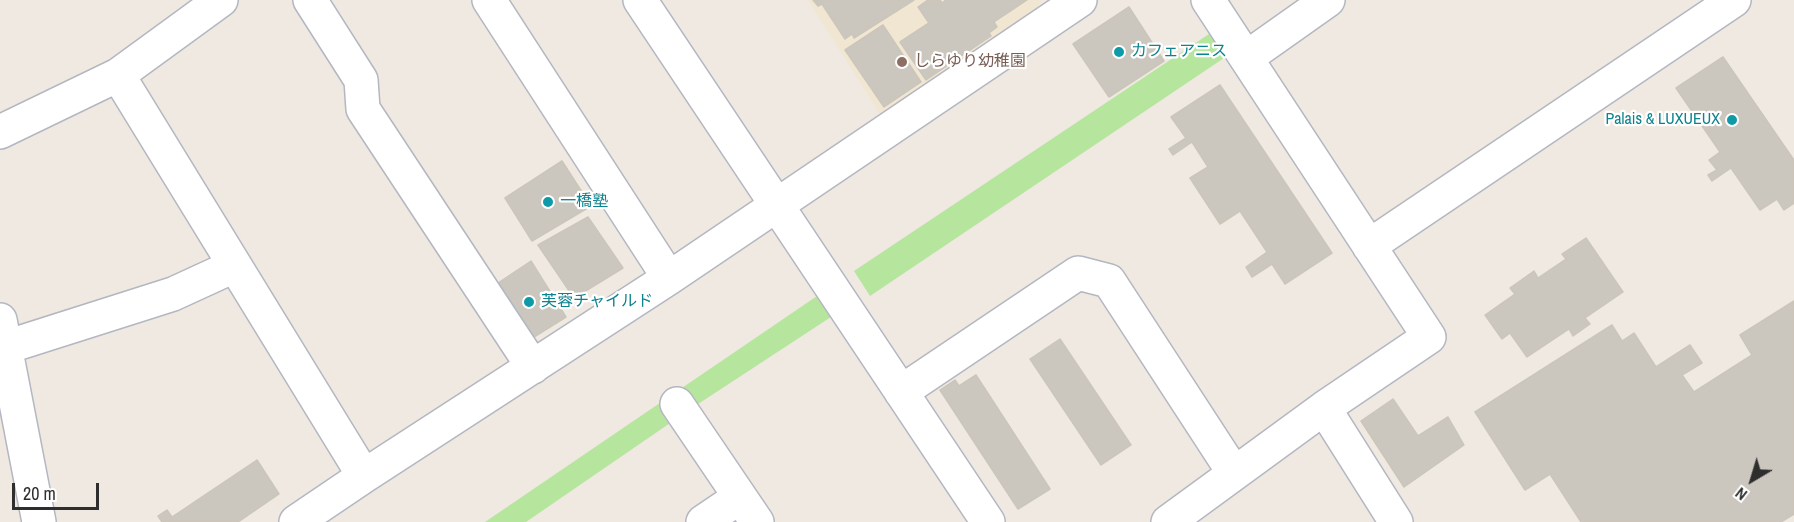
<!DOCTYPE html>
<meta charset="utf-8">
<style>
body{margin:0}
#map{position:relative;width:1794px;height:522px;overflow:hidden;background:#efe9e1;font-family:"Archivo Narrow",sans-serif}
canvas{display:block}
.north{position:absolute;left:1722px;top:450px;width:60px;height:60px;-webkit-text-stroke:4px #fff;paint-order:stroke;rotate:218deg;font-size:16px;font-weight:700;line-height:24px;text-align:center;color:#2e2e2e}
.north::after{content:'';display:block;margin:auto;width:21px;height:27px;background:#2e2e2e;clip-path:polygon(50% 0,100% 100%,50% 72%,0 100%)}
.scale{position:absolute;left:12px;top:483px;width:87px;height:27px;box-sizing:border-box;border:3px solid #2e2e2e;border-top:0;padding-left:8px;font-size:18px;line-height:21px;white-space:nowrap;color:#2e2e2e;-webkit-text-stroke:4px #fff;paint-order:stroke}
</style>
<div id="map">
<canvas width="1794" height="522"></canvas>
<div class="north">N</div>
<div class="scale">20 m</div>
</div>
<script>
const g = document.querySelector('canvas').getContext('2d');
g.lineJoin = 'round';
function paint(path, color) { g.fillStyle = color; g.fill(path, 'evenodd'); }
function strokePath(path, color, width, dash) { g.strokeStyle = color; g.lineWidth = width; g.lineCap = dash ? 'butt' : 'round'; g.setLineDash(dash || []); g.stroke(path); }
function drawText(font, color, halo, rows, align = 'center') {
  g.font = font + ' "Archivo Narrow","Noto Sans JP",sans-serif'; g.lineWidth = 4.5; g.setLineDash([]); g.textBaseline = 'middle'; g.strokeStyle = halo; g.fillStyle = color; for (const [text, x, y, turn = 0] of rows) {
    g.save(); g.translate(x, y); g.rotate((+turn || 0) * Math.PI / 180); g.textAlign = isNaN(turn) ? turn : align; if (halo) g.strokeText(text, 0, 0); g.fillText(text, 0, 0); g.restore();
  }
}
paint(new Path2D(`
 M808,0H1041L1037,10L880,114Z`), '#f0e6d1');
paint(new Path2D(`
 M1215,30L1230,54L870,296L854,271Z
 M820,294L834,315L692,408L526,522H485Z`), '#b6e59e');
const building = new Path2D(`
 M813,0H914L854,38L852,34L845,39L822,4L818,6Z
 M928,0H940L942,3L946,0H1027L994,22L997,27L989,33L991,36L926,80L900,42L929,23L918,7Z
 M1129,7L1164,61L1109,97L1073,44Z
 M883,25L921,82L884,107L845,50Z
 M1723,57L1794,160V203L1784,210L1777,199L1760,210L1731,168L1712,181L1708,175L1717,170L1709,160L1720,152L1676,88Z
 M1220,85L1332,253L1285,284L1272,264L1252,277L1246,267L1267,252L1240,211L1220,224L1190,178L1208,167L1192,142L1173,155L1169,149L1186,138L1171,117Z
 M562,161L591,206L532,241L505,198Z
 M588,217L623,268L574,298L538,245Z
 M1586,238L1623,292L1585,318L1590,324L1573,336L1569,329L1527,357L1510,333L1502,339L1485,315L1515,294L1510,288L1534,271L1538,278L1566,259L1562,254Z
 M531,261L566,317L526,342L492,287Z
 M1794,301V514L1781,522H1581L1550,474L1525,490L1475,412L1612,325L1622,341L1634,333L1656,367L1690,345L1702,363L1682,375L1694,392L1752,355L1740,335Z
 M1060,339L1131,445L1101,465L1030,359Z
 M976,375L1050,489L1018,509L940,390L955,380L959,386Z
 M1393,399L1418,436L1448,417L1464,445L1404,487L1361,421Z
 M257,460L279,494L238,522H162L158,516L167,510L172,517Z`);
paint(building, '#cbc7bf');
strokePath(building, '#cbc5ba', 1.5);
const minor = new Path2D(`
 M310,0L361,80L363,109L533,367
 M489,0L669,278
 M640,0L988,522
 M1246,58L1328,0
 M118,75L364,476
 M0,132L118,75L221,0
 M1369,246L1734,0
 M0,320L39,522
 M0,349L173,294L234,266
 M901,392L1078,273L1109,281L1234,473
 M677,404L757,522
 M1324,408L1396,522
 M296,522L364,476L669,278L1080,0
 M703,522L740,497
 M1168,522L1324,408L1429,337L1208,0`);
strokePath(minor, '#b4b7c1', 36);
strokePath(minor, '#fff', 33);
for (const [x, y, r, color] of [
 [1119,52,6,"#0f9aa8"],
 [902,62,6,"#8d6e63"],
 [1732,120,6,"#0f9aa8"],
 [548,202,6,"#0f9aa8"],
 [529,302,6,"#0f9aa8"]
]) { const dot = new Path2D(); dot.arc(x, y, r, 0, 2 * Math.PI); g.fillStyle = color; g.fill(dot); strokePath(dot, '#fff', 2); }
drawText('16px', '#0d838f', '#fff', [
 ["カフェアニス",1131,52],
 ["Palais & LUXUEUX",1720,120,"right"],
 ["一橋塾",560,202],
 ["芙蓉チャイルド",541,302]
], 'left');
drawText('16px', '#785e54', '#fff', [
 ["しらゆり幼稚園",914,62]
], 'left');
</script>
